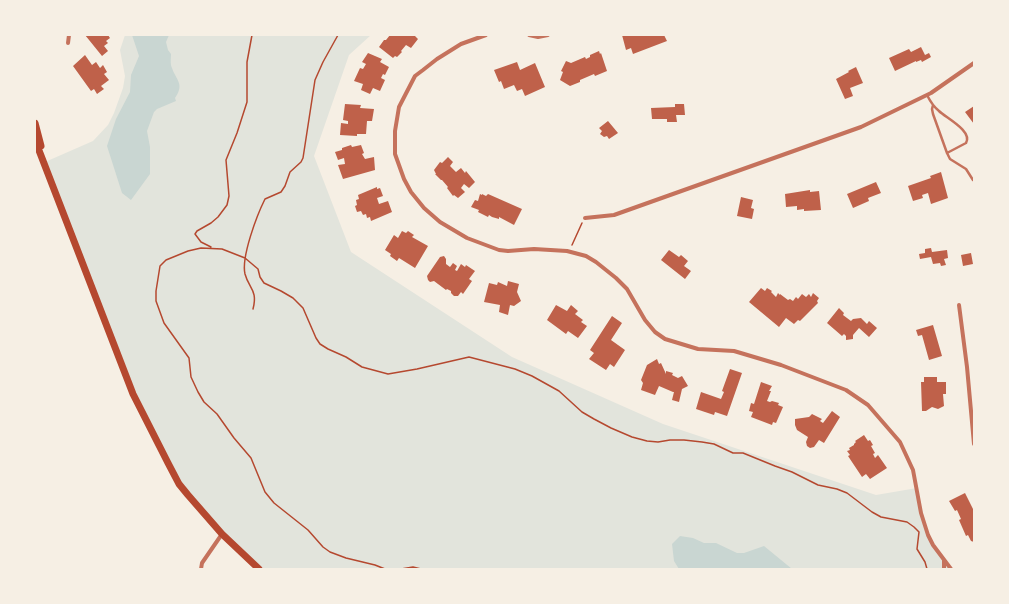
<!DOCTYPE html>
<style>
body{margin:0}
#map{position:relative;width:1009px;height:604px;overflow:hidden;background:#f6efe4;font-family:Signika,sans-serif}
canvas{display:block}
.frame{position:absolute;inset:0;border:36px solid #f6efe4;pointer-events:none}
</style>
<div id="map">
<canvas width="1009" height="604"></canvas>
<div class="frame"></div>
</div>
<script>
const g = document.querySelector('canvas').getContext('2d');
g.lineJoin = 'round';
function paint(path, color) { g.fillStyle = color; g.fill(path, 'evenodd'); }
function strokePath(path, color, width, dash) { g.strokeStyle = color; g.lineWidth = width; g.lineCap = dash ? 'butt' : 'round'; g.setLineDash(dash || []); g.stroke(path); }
paint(new Path2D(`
 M125,35H371L349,55L314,156L351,252L512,357L663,424L876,495L917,488L928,535L951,569H259L188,495L149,426L45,162L93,141L108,125L114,113L123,88L125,76L120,50Z`), '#e2e4dc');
paint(new Path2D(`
 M132,35H169L166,42L168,50L171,54C171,58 170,64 172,68C176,80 185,84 175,98L176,101L157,109L154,112L147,131L150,147V174L131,200L122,193L107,146L116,119L130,92L131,75L139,56Z
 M680,536L693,538L704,543H716L737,553H744L764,546L792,569H679L674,561L672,544Z`), '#c9d6d2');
paint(new Path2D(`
 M85,35H108L110,38L106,41L108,43L104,46L108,51L102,56Z
 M390,35H416L415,36L418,39L411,48L406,45L401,51L402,52L397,57L395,56L393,58L379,47L384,40H386Z
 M622,35H664L667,41L633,54L631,48L626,50Z
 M921,47L925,55L929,53L931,57L922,62L921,60L916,62V61L895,71L889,58L909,49L911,52Z
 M599,51L600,54L601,53L607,71L595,76L594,74L580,80V82L570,86L560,80L563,72L561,71L566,61L571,63L585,57L586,59L590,57V55Z
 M368,53L382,59L380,62L389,67L385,75L383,74L381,78L385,80L380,91L373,88L370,94L361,90L363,84L354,81L360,68L363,69L366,64L362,62Z
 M85,55L92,65L96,62L100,68L103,65L107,72L104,74L109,80L101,86L104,89L97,94L94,89L91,91L73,66Z
 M517,62L520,70L535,63L545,87L525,96L522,89L517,91L514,85L504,89L501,81L499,82L494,70Z
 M856,67L863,83L850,88L853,96L845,99L836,79L849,72L848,71Z
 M345,104L361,105L360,108L374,109L372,121H367L366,134H357V136L340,135L341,123L348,124V121L343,120Z
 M675,104H684L685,115H676L677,122H667V119H652L651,108L675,107Z
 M974,106V124L965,112Z
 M608,121L618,133L609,139L607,136L604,137L600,134L602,131L599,128Z
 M351,145L352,147L361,145L364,153L362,154L365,159L374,157L375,170L343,179L338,165L345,164L344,158L338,160L335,152L342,150V148Z
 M448,157L453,162L450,166L456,172L461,168L465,173L466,171L475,182L469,188L464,184L461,188L465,192L458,198L454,195L453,196L447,188L448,187L442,180H441L435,174H436L434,170L440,162L442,163Z
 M941,172L948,198L931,204L928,193L922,195L923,198L913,201L908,186L931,178L930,176Z
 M876,182L881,193L868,198L869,201L853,208L847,194Z
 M377,187V189L380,188L383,196L377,198L379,204L388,201L392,212L371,221L370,217L367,218L366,214L363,215L361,211L357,212L355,206L357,205L356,200L359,199L358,195Z
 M810,190V192L819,191L821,210L804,211V209L797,210V206L786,207L785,194Z
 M480,194L482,195V194L486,196L488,194L522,209L514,225L499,217V219L492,217L489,215L488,217L478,212L479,210L471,207L475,200L478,201Z
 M741,197L753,200L751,208L754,209L752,219L737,216Z
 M402,231L406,233L408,231L414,235L412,237L428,246L415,268L399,258L397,261L390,256L391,254L385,250L394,235L398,238Z
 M931,248L932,252L947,250L948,258L944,259L946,265L941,266L940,263L933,264L931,257L920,259L919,254L925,253V249Z
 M669,250L679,257L681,255L688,261L684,266L691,271L685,279L661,260Z
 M971,253L973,264L963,266L961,255Z
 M444,256L446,259V264L450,267L453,263L457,266L455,270L457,271L461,264L465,267L466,265L475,271L469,279L472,281L463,294L461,292L458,296H454L451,293V291L447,289L446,290L434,281L430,282L428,280L427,276L440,257Z
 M508,281L519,284L517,292L521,301L514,306L510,305L508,315L499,312L500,305L484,302L489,283L497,285L498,282L507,286Z
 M761,288L765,291L767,288L772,291L771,292L776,297L778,293L780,295V294L788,300L790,299L793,301L796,297L798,299L802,294L806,297L809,294L811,297L813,293L819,298L817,301L818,303L800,321L798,320L794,324L786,318L779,327L749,302Z
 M556,305L567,311L571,305L578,311L575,314L583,320L581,322L587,326L578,338L568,331L566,334L547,320Z
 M839,308L844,313L843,315L851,321L853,319L861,318L867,324L869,321L877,328L869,337L859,328L853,335V339L846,340V336L844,334L842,336L827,323Z
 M612,316L622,323L611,340L625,350L614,367L610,364L606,370L589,359L594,353L590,350Z
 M933,325L942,356L929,360L922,335L918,336L916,330Z
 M657,359L659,364L661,363L666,374V371L673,373L672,375L678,378L682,376L688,386L682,389L679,402L672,400L674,392H673L659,386L655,395L641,390L643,383L641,380L647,365Z
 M730,369L742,373L727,416L715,412L714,415L696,409L701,392L721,399L724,392L722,391Z
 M924,377H937V382H946V394H943L944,406L938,409L932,407L926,411H922L921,382H924Z
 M761,382L772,386L769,391H771L767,401L770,402L772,401L779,403L778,405L783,407L776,423L773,422L772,425L751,417L753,412L749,411L751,403L754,404Z
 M832,411L840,417L824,443L819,440L814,447L810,448L807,446L806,442L808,437L797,430L795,425V419L809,417L812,414L822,419L820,421L823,423Z
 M864,435L868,441L870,440L873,445L871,446L875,453L873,454L875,458L878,455L887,468L870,479L866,474L862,477L848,456L850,455L847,451L850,450L849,448L854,445V444L856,442L855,441Z
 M965,493L974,511V542L971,541L968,535L966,536L959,520L961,519L957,510L955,511L949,501Z`), '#bf614a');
strokePath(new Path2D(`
 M572,245L582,223
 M211,247L201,242L195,234L197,231L211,223L218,217L227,205L229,196L226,160L237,133L247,102V62L252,35
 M253,309C258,290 249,289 245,274C241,257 257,215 265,199L281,192L285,186L290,172L301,162L303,158L315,80L323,62L338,35
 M385,569L375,565L346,558L330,552L323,547L308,530L274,503L265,492L251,458L234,438L217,414L204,402L198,392L191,377L189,358L164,323L156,301V291L160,266L166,260L188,251L201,248L222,249L245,258L258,269L260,277L264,283L281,291L293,298L303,308L316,338L320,344L328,349L346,357L362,367L388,374L417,369L469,357L515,369L532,376L559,391L582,412L594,419L611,428L632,437L647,441L658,442L670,440H684L702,442L714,444L733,453H743L775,466L792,472L818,485L837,489L847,493L872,512L881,517L907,522L914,527L919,532L917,549L925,562L927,569
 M401,569L413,567L421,569`), '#b5482f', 1.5);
strokePath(new Path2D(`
 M927,95C930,101 934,107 939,111C946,118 973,131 966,143L947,153L950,159L966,169L973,180
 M933,105L932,109L933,114L947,153`), '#c5725c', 2.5);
strokePath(new Path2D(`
 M486,35L461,44L437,59L423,70L415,76L399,107L395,131V154L404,179L411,192L424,208L440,222L467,238L499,250L508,251L534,249L567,251L586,256L596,262L616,278L627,289L645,320L655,332L665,339L698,349L734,351L781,365L846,390L868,405L900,442L913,470L921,513L928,535L933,545L951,569
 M529,35L538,37L548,35
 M68,43L69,35
 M585,218L614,215L861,127L931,93L974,63
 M959,305L967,367L974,444
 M944,560V569
 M201,569L202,563L222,534`), '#c5725c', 4);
strokePath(new Path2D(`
 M35,123L41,146
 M35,140L133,394L168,463L179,484L188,495L222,534L259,569`), '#b5482f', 7);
</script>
